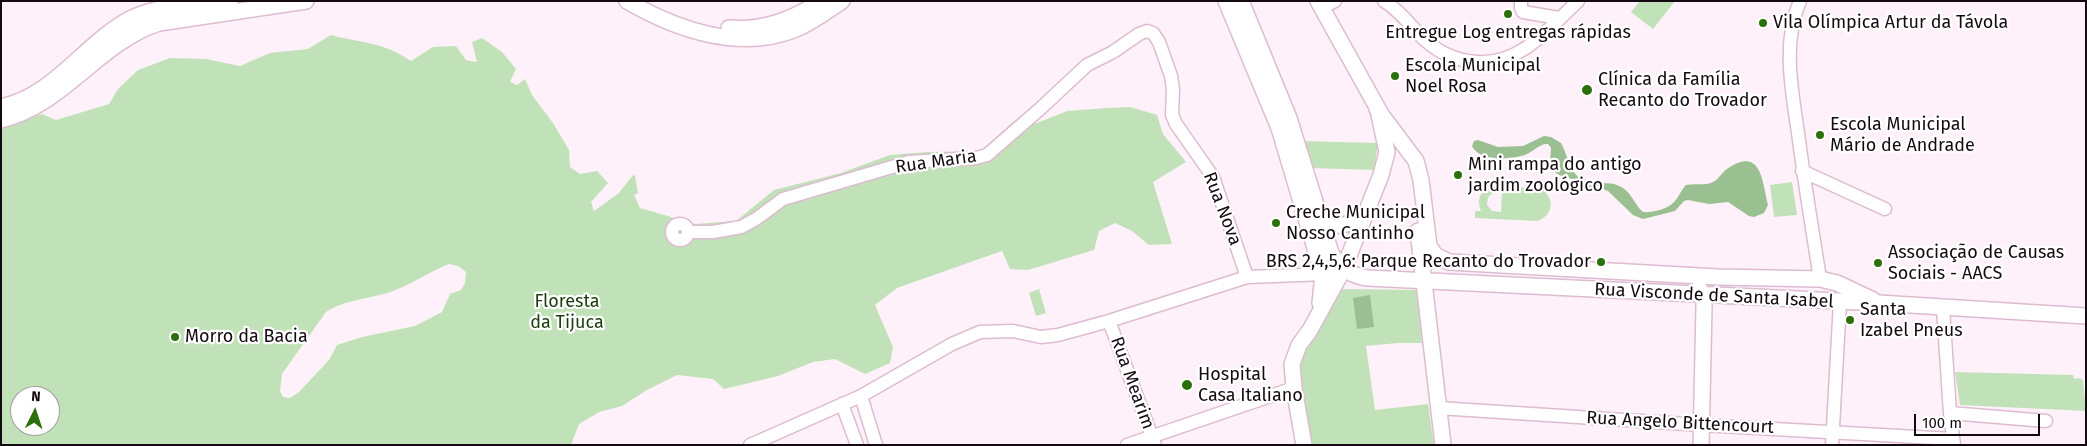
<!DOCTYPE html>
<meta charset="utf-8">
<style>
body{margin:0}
#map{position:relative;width:2087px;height:446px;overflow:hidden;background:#fff1f9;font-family:"Fira Sans",sans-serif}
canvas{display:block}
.frame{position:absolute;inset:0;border:2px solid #150a11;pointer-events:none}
.north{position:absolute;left:10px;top:386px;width:50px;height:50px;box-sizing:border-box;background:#fff;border:1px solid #a19da0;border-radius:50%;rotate:4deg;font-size:14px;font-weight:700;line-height:20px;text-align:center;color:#150a11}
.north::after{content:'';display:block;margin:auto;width:18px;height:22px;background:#2c700d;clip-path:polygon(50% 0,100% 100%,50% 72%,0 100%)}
.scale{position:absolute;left:1914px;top:414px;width:126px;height:22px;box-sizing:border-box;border:2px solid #150a11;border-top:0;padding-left:6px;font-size:15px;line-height:18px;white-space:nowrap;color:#150a11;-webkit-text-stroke:4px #fff;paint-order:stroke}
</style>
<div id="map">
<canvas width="2087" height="446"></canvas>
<div class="frame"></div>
<div class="north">N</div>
<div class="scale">100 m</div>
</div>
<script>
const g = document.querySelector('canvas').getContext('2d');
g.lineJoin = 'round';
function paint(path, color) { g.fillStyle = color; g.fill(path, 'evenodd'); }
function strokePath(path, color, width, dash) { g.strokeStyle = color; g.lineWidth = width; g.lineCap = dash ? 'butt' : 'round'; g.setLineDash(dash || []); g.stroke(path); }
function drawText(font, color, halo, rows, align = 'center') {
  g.font = font + ' "Fira Sans",sans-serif'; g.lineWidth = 4.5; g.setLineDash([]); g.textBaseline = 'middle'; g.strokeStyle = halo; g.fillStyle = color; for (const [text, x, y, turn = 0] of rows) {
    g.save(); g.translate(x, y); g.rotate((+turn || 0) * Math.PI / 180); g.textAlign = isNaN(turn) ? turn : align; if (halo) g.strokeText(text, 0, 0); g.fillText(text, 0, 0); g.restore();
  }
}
paint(new Path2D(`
 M1640,1H1675L1653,29L1631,12Z
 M331,35C361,43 384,42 411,61L433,47L456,46L466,60L477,62L472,42L482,38L502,52L516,69L510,82L517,85L525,79L532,95L553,123L569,150L570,167L580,174L597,171L608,183L591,202L594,211L619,193L633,175L635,176L638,193L634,195L640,208L695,224L736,221L774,190L841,173L890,155L928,152L981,151L1014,121L1037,123L1067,111L1106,108L1130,107L1157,115L1163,134L1186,162L1153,182L1172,244L1149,245L1132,231L1115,223L1099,231L1094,250L1028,270L1010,269L1002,251L897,288L875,305L893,347L890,363L865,374L835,359L813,362L778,376L724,389L713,379L677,375L647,390L622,406L599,412L579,424L571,445H1V126L42,114L56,120L109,104L118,89L138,70L170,58L206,59L240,66L270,53L308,49ZM449,264L458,266L466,272L465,283L461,290L450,294L442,312L415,326L362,337L337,345L329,360L299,392L290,398L283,397L280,391L282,374L326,312C346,299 371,299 393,291C413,284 430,271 449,264ZM20,396H50V426H20Z
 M1300,141L1378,143L1374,170L1308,168Z
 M1792,182L1797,215L1774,217L1770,185Z
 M1493,185L1541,189C1556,198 1553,216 1537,221L1475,218V211H1481C1476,199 1481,189 1493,185ZM1502,192L1501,212L1492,211L1487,205L1488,197L1493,193Z
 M1039,289L1046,313L1036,316L1029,293Z
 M1342,289L1417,290L1422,343H1398L1366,346L1375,410L1428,404L1434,445H1312L1299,373L1301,355Z
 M1955,372L2073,375L2074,379L2079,378L2083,380L2086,411L1960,405Z`), '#c1e2b8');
paint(new Path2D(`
 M1544,136L1551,137L1561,143C1566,152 1568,163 1574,172C1589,195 1603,175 1623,188C1632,194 1635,205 1643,212C1652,213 1668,209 1674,202C1679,197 1681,190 1686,185C1695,183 1705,186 1713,182C1719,179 1722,172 1727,169C1761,146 1762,180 1768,205L1764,213L1754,217L1749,216L1728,202L1709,204L1688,200L1684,201L1675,211L1643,219L1633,215L1608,191L1603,189L1581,190L1572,179L1559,175L1553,171L1550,165L1551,148L1548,144C1540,143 1534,151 1527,154C1513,160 1479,162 1472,146L1474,141L1478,140L1498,147L1523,146Z
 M1370,295L1374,327L1357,329L1353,298Z`), '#9abf90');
const minor = new Path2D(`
 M1384,1C1402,12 1410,26 1425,40C1453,65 1492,70 1524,49C1542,38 1562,16 1578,1
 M1521,1V8L1523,12L1559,18
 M1800,1C1781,44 1793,96 1799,140C1805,187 1813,233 1820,279
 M1321,8L1335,1
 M1802,171L1885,209
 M672 232a8 8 0 1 1 16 0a8 8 0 1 1-16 0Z
 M688,232H713L741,227L756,219L783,199L909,162L976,158L987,155L1041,108L1087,65L1113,52L1139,34L1147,31L1153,33L1159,42L1171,76L1173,89L1172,115L1176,124L1213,177L1247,277
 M1943,308L1950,413L1954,445
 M1109,321L1155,445
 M861,396L876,445
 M842,404L857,445
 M1438,408L1702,425L1953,439
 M1950,413L2046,421
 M750,445L861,396L952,344L980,332L1013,331L1041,337L1058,335L1109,321L1247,277L1326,274L1331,270L1335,260
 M1127,445L1294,388
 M1832,445L1840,302`);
const major = new Path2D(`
 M627,1C677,30 740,52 796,29C813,22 827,11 842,1
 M1226,1L1279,128L1323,275L1320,303
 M1241,1L1289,118L1331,253C1339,268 1352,276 1368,278L1879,303L2086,316
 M1318,1L1382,116
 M729,28C762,31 794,19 821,1
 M1,107C55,96 85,42 132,18C161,4 198,5 230,1
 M1377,109L1416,161L1421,180L1429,246L1435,255L1449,262L1718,277L1820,279L1837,283L1873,300
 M1,120C64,105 99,42 159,23L306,1
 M1318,211C1330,232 1350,227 1364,213
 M1418,231L1443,445
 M1699,288L1704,296V306L1701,445
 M1304,445L1294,388L1292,364L1299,345L1310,330L1344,268L1381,175L1387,152L1379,115`);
strokePath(minor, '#ddbcd0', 15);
strokePath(major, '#ddbcd0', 18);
strokePath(minor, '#fff', 12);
strokePath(major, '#fff', 15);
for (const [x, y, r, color] of [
 [1508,14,5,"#2c700d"],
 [1763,23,5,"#2c700d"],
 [1395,76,5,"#2c700d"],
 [1587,90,6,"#2c700d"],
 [1820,135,5,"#2c700d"],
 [1458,175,5,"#2c700d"],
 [1276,223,5,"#2c700d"],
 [1601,262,5,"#2c700d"],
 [1878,263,5,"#2c700d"],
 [1850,320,5,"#2c700d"],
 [175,337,5,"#2c700d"],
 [1187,385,6,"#2c700d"]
]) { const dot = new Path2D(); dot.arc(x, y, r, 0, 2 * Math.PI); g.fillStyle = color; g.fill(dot); strokePath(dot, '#fff', 2); }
drawText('18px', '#150a11', '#fff', [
 ["Vila Olímpica Artur da Távola",1773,23],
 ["Entregue Log entregas rápidas",1508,33,"center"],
 ["Escola Municipal",1405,66],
 ["Noel Rosa",1405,87],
 ["Clínica da Família",1598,80],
 ["Recanto do Trovador",1598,101],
 ["Escola Municipal",1830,125],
 ["Mário de Andrade",1830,146],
 ["Mini rampa do antigo",1468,165],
 ["jardim zoológico",1468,186],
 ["Creche Municipal",1286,213],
 ["Nosso Cantinho",1286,234],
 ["Associação de Causas",1888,253],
 ["Sociais - AACS",1888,274],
 ["BRS 2,4,5,6: Parque Recanto do Trovador",1591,262,"right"],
 ["Santa",1860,310],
 ["Izabel Pneus",1860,331],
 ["Morro da Bacia",185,337],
 ["Hospital",1198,375],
 ["Casa Italiano",1198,396]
], 'left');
drawText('18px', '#150a11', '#fff', [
 ["Rua Maria",936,162,-8],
 ["Rua Nova",1222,209,69],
 ["Rua Visconde de Santa Isabel",1714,296,3],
 ["Rua Mearim",1132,383,70],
 ["Rua Angelo Bittencourt",1680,423,3]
]);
drawText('18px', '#1a3d0d', '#fff', [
 ["Floresta",567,302],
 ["da Tijuca",567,323]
]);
</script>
